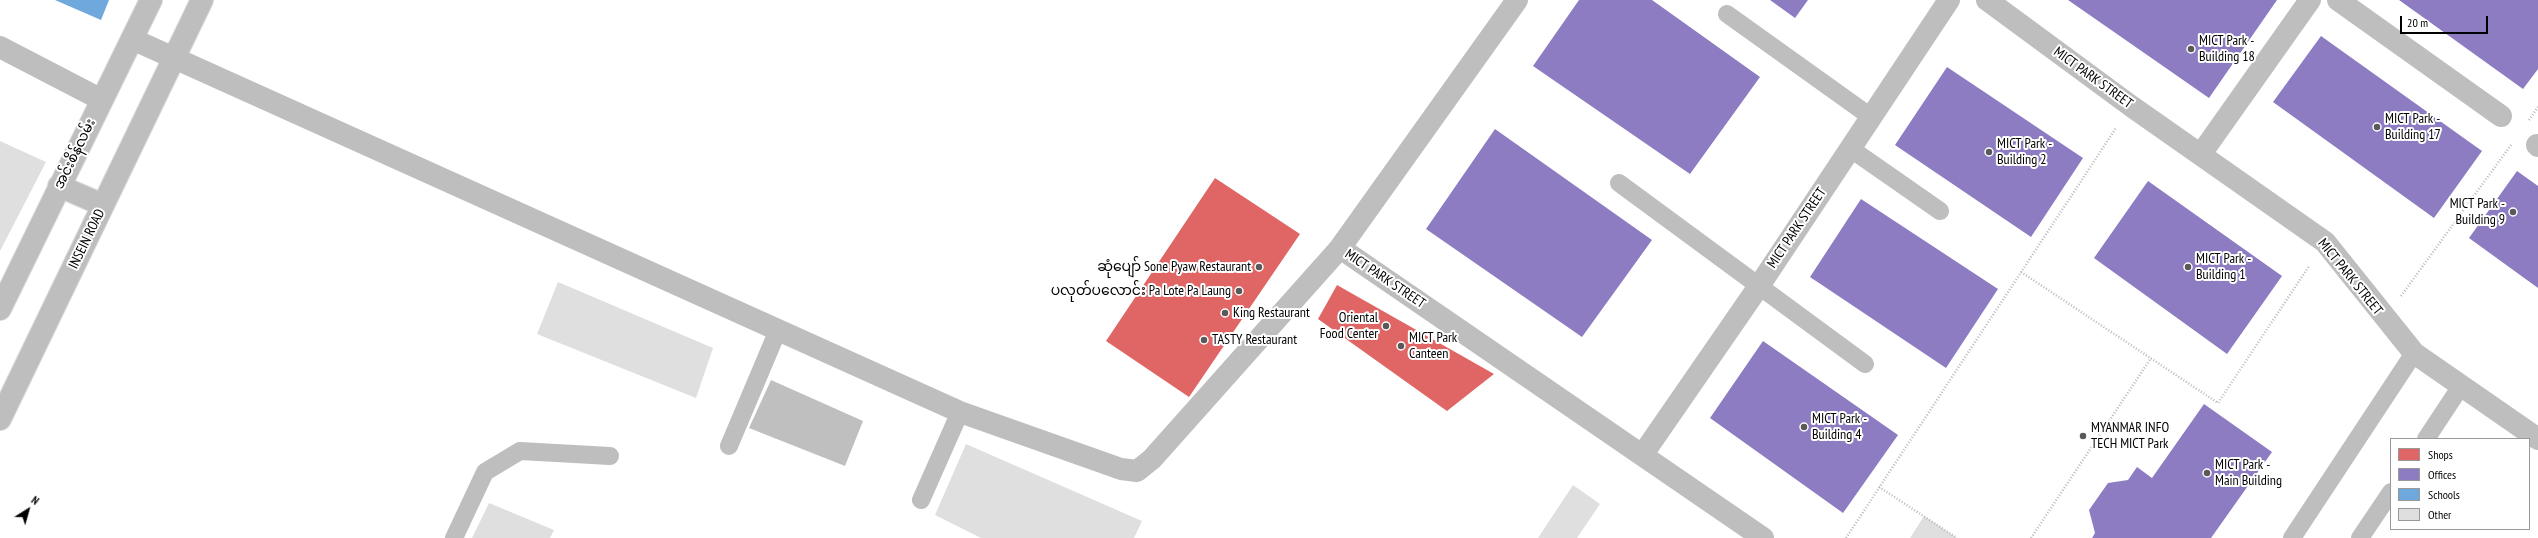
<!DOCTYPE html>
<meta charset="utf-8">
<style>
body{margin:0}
#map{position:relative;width:2538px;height:538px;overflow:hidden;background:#fff;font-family:"PT Sans Narrow",sans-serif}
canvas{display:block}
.legend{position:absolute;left:2390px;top:438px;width:140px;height:92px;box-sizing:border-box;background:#fff;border:1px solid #999;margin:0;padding:5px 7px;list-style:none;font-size:12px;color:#000}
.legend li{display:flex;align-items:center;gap:8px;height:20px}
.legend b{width:20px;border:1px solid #999}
.north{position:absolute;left:8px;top:490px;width:40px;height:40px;-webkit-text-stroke:3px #fff;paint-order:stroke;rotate:37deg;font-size:11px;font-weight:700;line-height:16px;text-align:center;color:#000}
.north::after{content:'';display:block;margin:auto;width:14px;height:18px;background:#000;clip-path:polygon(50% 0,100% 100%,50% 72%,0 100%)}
.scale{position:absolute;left:2400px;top:16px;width:88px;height:18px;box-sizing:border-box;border:2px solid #000;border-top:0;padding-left:5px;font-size:12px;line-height:14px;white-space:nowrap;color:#000;-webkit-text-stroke:3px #fff;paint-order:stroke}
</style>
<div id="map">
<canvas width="2538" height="538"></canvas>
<ul class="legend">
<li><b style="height:11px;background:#e06666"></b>Shops</li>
<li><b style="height:11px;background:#8e7cc3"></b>Offices</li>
<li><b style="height:11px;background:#6fa8dc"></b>Schools</li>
<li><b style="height:11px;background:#dfdfdf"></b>Other</li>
</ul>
<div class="north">N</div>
<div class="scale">20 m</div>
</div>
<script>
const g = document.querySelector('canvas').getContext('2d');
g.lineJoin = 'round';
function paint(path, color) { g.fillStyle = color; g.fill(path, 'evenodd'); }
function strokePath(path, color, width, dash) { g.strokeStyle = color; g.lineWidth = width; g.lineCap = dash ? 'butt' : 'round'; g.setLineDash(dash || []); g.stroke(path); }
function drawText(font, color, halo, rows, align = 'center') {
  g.font = font + ' "PT Sans Narrow","Noto Sans Myanmar",sans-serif'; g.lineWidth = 4; g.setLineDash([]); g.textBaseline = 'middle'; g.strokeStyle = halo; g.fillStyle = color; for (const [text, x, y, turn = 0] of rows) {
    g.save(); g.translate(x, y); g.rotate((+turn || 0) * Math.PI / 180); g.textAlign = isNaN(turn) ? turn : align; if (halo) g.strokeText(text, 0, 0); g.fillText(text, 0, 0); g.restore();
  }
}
paint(new Path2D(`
 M771,380L863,421L845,466L749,428Z`), '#bfbfbf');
paint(new Path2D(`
 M1215,178L1300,234L1189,397L1106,341Z
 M1337,285L1494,374L1447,411L1318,319Z`), '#e06666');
paint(new Path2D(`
 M1579,0H1652L1760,77L1690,174L1533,66Z
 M1770,0H1808L1795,18Z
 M2068,0H2277L2209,98Z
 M2399,0H2538V69L2523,89Z
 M2321,36L2482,151L2434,218L2273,102Z
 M1947,67L2083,158L2031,237L1895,145Z
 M1495,129L1652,240L1582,337L1426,229Z
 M2517,171L2538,186V288L2469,238Z
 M2148,181L2282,276L2227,354L2094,258Z
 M1861,199L1998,289L1946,368L1810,277Z
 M1763,341L1898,435L1843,513L1710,418Z
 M2204,404L2272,452L2211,538H2092L2095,533L2089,510L2108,483L2128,480L2137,467L2152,478Z`), '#8e7cc3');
paint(new Path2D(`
 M55,0H109L101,20Z`), '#6fa8dc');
paint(new Path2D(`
 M0,141L46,162L0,251Z
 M558,282L713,348L696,398L537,334Z
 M966,444L1142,521L1134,538H981L935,515Z
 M1573,485L1600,504L1577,538H1538Z
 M489,503L554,530L550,538H472Z
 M1924,516L1957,538H1910Z`), '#dfdfdf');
const primary = new Path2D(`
 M59,186L103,205
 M0,309L151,0
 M0,419L202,0`);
strokePath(primary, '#dbdbdb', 24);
strokePath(new Path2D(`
 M2529,120L2538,107
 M2021,272L2218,403L2309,266
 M2401,296L2511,145
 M1879,487L1957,538
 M1846,538L2116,128
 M2031,538L2151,358`), '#b9b9b9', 2.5, [1, 2]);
strokePath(new Path2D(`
 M1727,14L1871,117
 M1851,149L1940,211
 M1619,183L1865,364
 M2426,439L2461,386
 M729,446L778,330
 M921,500L960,412
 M454,538L485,472L520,451L610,456
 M2292,538L2414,353
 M2360,538L2391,492`), '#bebebe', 18);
strokePath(new Path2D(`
 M1987,0L2131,106L2325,242L2414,353L2538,439
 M2338,0L2501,116
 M132,39L960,412L1121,469L1137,471L1152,459L1340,248L1763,538
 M0,47L102,100
 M2537,145L2538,146
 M2201,154L2310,0
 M1340,248L1517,0
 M1643,454L1759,286L1949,0`), '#bebebe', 22);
strokePath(primary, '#bebebe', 22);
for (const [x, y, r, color] of [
 [2191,49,4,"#595959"],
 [2377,127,4,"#595959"],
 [1989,152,4,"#595959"],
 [2513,212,4,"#595959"],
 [1259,267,4,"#595959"],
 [2188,267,4,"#595959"],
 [1239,291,4,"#595959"],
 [1225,313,4,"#595959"],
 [1386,326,4,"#595959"],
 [1204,340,4,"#595959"],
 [1401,346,4,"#595959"],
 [1804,427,4,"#595959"],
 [2083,436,4,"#595959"],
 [2207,473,4,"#595959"]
]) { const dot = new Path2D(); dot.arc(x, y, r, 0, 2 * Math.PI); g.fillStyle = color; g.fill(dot); strokePath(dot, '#fff', 1.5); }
drawText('14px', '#000', '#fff', [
 ["MICT Park -",2199,41],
 ["Building 18",2199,57],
 ["MICT Park -",2385,119],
 ["Building 17",2385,135],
 ["MICT Park -",1997,144],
 ["Building 2",1997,160],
 ["MICT Park -",2505,204,"right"],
 ["Building 9",2505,220,"right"],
 ["MICT Park -",2196,259],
 ["Building 1",2196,275],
 ["ဆုံပျော် Sone Pyaw Restaurant",1251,267,"right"],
 ["ပလုတ်ပလောင်း Pa Lote Pa Laung",1231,291,"right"],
 ["King Restaurant",1233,313],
 ["Oriental",1378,318,"right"],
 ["Food Center",1378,334,"right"],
 ["MICT Park",1409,338],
 ["Canteen",1409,354],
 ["TASTY Restaurant",1212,340],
 ["MICT Park -",1812,419],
 ["Building 4",1812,435],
 ["MYANMAR INFO",2091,428],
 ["TECH MICT Park",2091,444],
 ["MICT Park -",2215,465],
 ["Main Building",2215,481]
], 'left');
drawText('14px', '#000', '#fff', [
 ["MICT PARK STREET",2093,78,36],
 ["အင်းစိန်လမ်း",75,154,-64],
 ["MICT PARK STREET",1797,228,-56],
 ["INSEIN ROAD",87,239,-64],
 ["MICT PARK STREET",2350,277,51],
 ["MICT PARK STREET",1385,279,34]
]);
</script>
